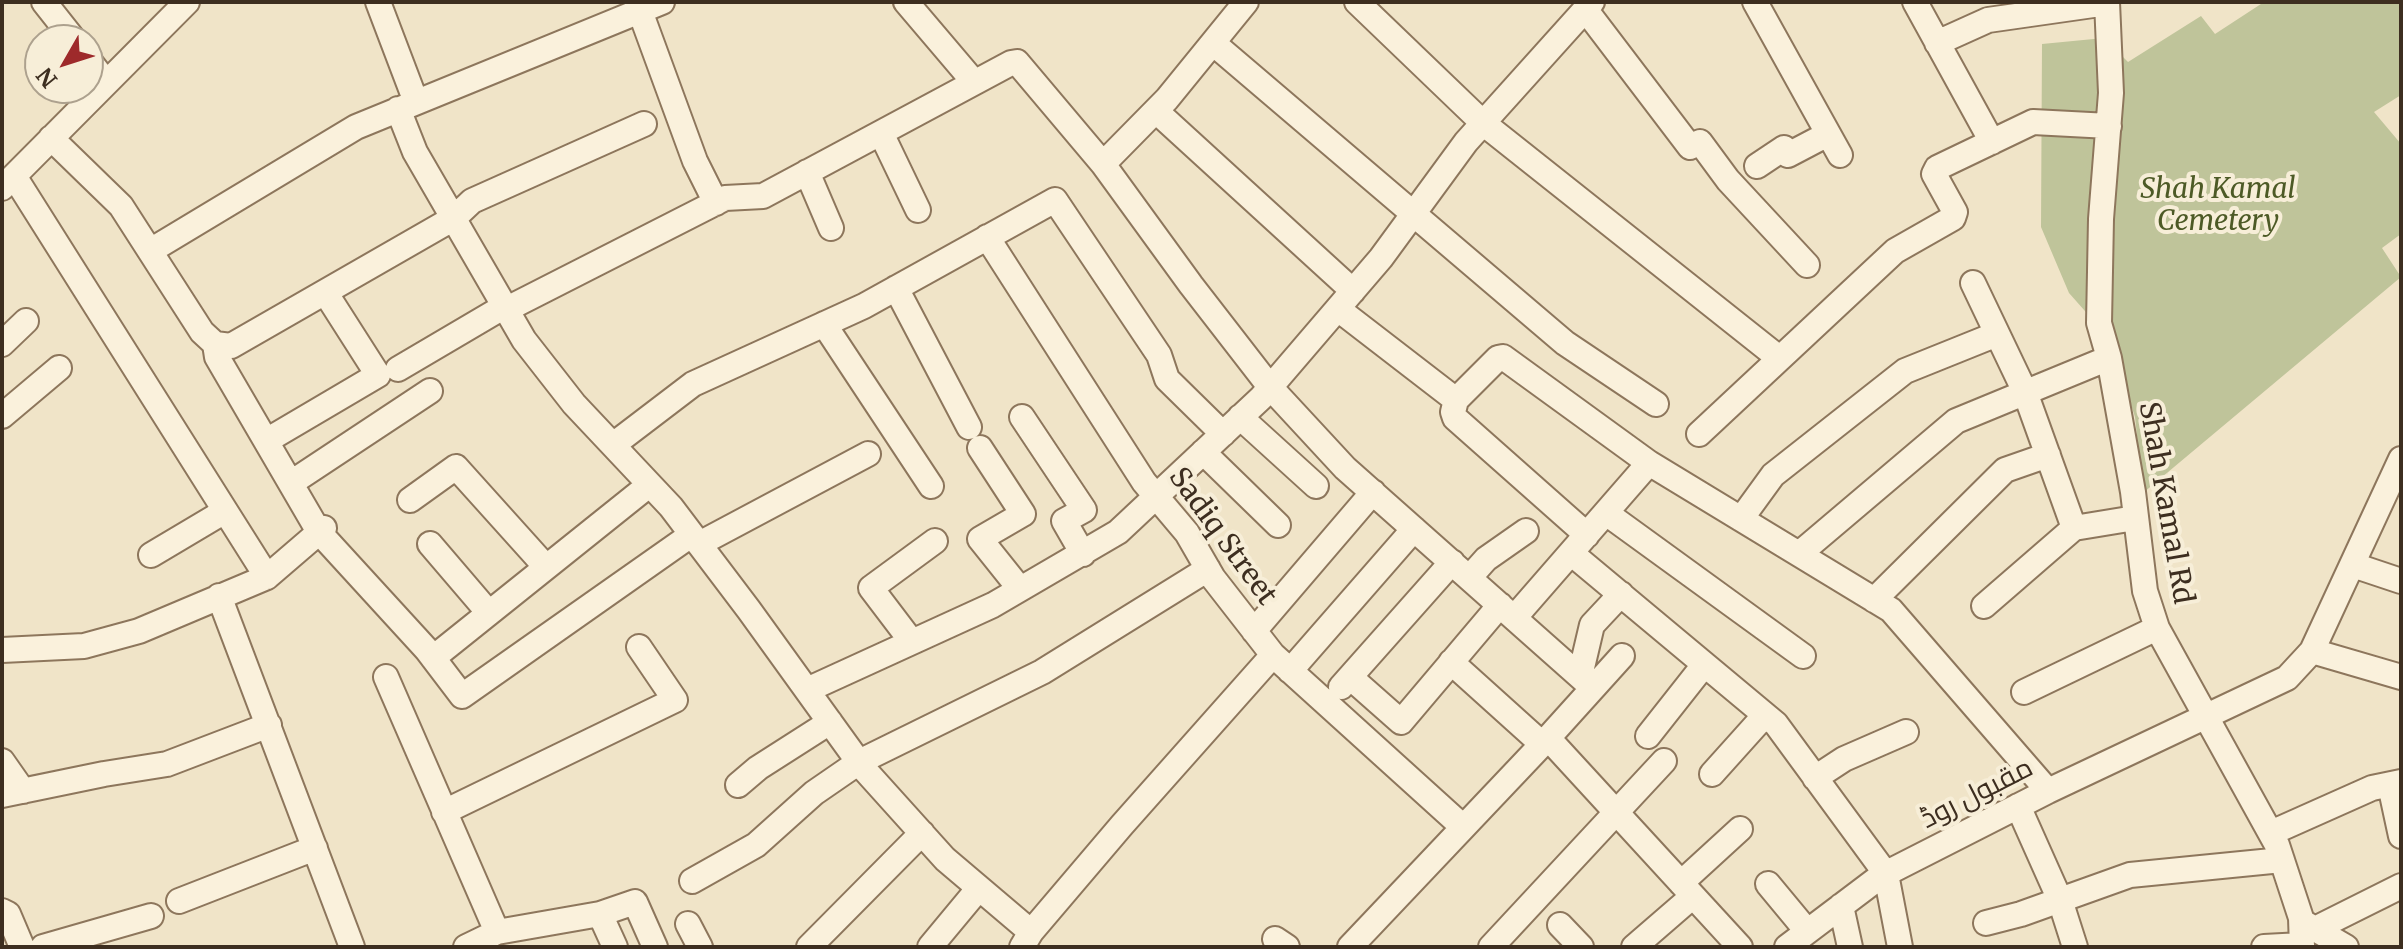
<!DOCTYPE html>
<meta charset="utf-8">
<style>
body{margin:0}
#map{position:relative;width:2403px;height:949px;overflow:hidden;background:#f0e4c8;font-family:Merriweather,serif}
canvas{display:block}
.frame{position:absolute;inset:0;border:4px solid #3d2e20;pointer-events:none}
.north{position:absolute;left:24px;top:24px;width:80px;height:80px;box-sizing:border-box;background:#f7eed8;border:2px solid #ada18e;border-radius:50%;rotate:231deg;font-size:22px;font-weight:700;line-height:32px;text-align:center;color:#3d2e20}
.north::after{content:'';display:block;margin:auto;width:28px;height:36px;background:#9e2a2b;clip-path:polygon(50% 0,100% 100%,50% 72%,0 100%)}
</style>
<div id="map">
<canvas width="2403" height="949"></canvas>
<div class="frame"></div>
<div class="north">N</div>
</div>
<script>
const g = document.querySelector('canvas').getContext('2d');
g.lineJoin = 'round';
function paint(path, color) { g.fillStyle = color; g.fill(path, 'evenodd'); }
function strokePath(path, color, width, dash) { g.strokeStyle = color; g.lineWidth = width; g.lineCap = dash ? 'butt' : 'round'; g.setLineDash(dash || []); g.stroke(path); }
function drawText(font, color, halo, rows, align = 'center') {
  g.font = font + ' Merriweather,Cairo,serif'; g.lineWidth = 8; g.setLineDash([]); g.textBaseline = 'middle'; g.strokeStyle = halo; g.fillStyle = color; for (const [text, x, y, turn = 0] of rows) {
    g.save(); g.translate(x, y); g.rotate((+turn || 0) * Math.PI / 180); g.textAlign = isNaN(turn) ? turn : align; if (halo) g.strokeText(text, 0, 0); g.fillText(text, 0, 0); g.restore();
  }
}
paint(new Path2D(`
 M2264,2H2401V95L2374,112L2401,144V234L2382,248L2401,277L2143,493L2135,417L2115,355L2108,337L2069,293L2041,227L2042,44L2104,38L2128,62L2201,16L2215,34Z`), '#bfc49a');
const minor = new Path2D(`
 M44,2L74,40
 M378,2L416,102
 M906,2L974,82
 M1357,2L1483,123L1779,358
 M1755,2L1840,155
 M1915,2L1992,142
 M2107,2L2111,93L2101,219L2099,323L2109,358L2133,492L2145,591L2157,628L2277,845L2301,918L2302,947
 M1585,9L1690,147L1700,142L1728,180L1807,265
 M640,11L695,161L716,203
 M1213,43L1565,343L1656,404
 M1937,43L1988,20L2107,3
 M88,59L105,81
 M398,109L415,152L524,340L574,404L671,507L749,610L863,768L945,859L1031,932
 M1156,111L1353,291
 M881,133L918,210
 M51,138L121,206L202,332L215,344L231,346L454,218L472,201L644,124
 M1103,164L1167,99L1246,2
 M1757,166L1784,148L1788,155L1828,134
 M807,172L831,228
 M14,176L267,577
 M2,188L187,2
 M987,237L1144,482L1187,533L1213,578L1273,655L1463,827
 M150,251L356,127L662,2
 M1973,283L2025,392L2074,528
 M896,288L969,427
 M507,309L725,198L763,196L1011,63L1017,62L1103,164L1191,285L1270,387L1345,468L1593,688
 M1338,309L1456,400L1498,358L1503,357L1649,463
 M824,324L931,486
 M2,344L26,321
 M215,344L217,357L319,532L427,650L462,696L691,535
 M398,369L505,306
 M1456,400L1453,412L1455,418L1587,535
 M2,416L59,368
 M1022,417L1084,510L1064,521L1083,554
 M1240,417L1316,486
 M1699,434L1895,251L1953,218L1955,212L1934,174L1937,168L2033,122L2109,126
 M266,441L378,375L325,292
 M613,445L693,384L864,306L1055,200L1159,355L1167,379L1223,434
 M980,448L1023,514L980,539L1020,589
 M1203,452L1278,525
 M291,483L430,391
 M410,500L456,467L546,567
 M1606,513L1803,656
 M1741,519L1773,475L1905,371L1997,334
 M430,544L489,613
 M699,544L868,454
 M1571,553L1776,724L1886,874L1900,947
 M1799,554L1956,421L2109,358
 M151,555L225,511
 M2353,565L2401,581
 M1469,578L1486,559L1526,531
 M219,596L352,947
 M1874,600L2005,470L2048,455
 M1984,606L2074,528L2135,518
 M1514,618L1649,463L1891,610L2048,791
 M1254,631L1373,492
 M912,642L871,588L935,541
 M2,650L84,646L139,631L267,577L324,528
 M2312,651L2401,677
 M433,658L649,485
 M1451,662L1542,744
 M1290,671L1414,529
 M1580,676L1592,625L1621,594
 M386,677L497,932
 M1350,677L1401,722L1500,605
 M1341,687L1452,562
 M807,690L993,605L1118,532L1261,398L1381,258L1466,142L1592,2
 M2024,692L2157,628
 M1648,736L1704,665
 M1548,738L1740,947
 M2,761L23,791
 M1712,774L1765,715
 M1815,778L1844,759L1906,732
 M738,785L758,768L830,722
 M2390,785L2401,836
 M2,795L104,774L167,764L269,725
 M2018,806L2060,900L2075,947
 M444,812L675,700L639,647
 M2271,833L2372,788L2401,782
 M692,881L756,845L814,793L859,762L1042,672L1208,569
 M1681,883L1740,829
 M1768,884L1807,931
 M179,901L315,848
 M1841,906L1850,947
 M2,911L8,914L22,947
 M600,914L615,947
 M2303,922L2346,947
 M1986,923L2021,914L2130,875L2282,860
 M688,924L700,947
 M1560,925L1581,947
 M2315,929L2401,886
 M1275,939L1287,947
 M43,947L151,916
 M466,947L497,932L600,914L635,902L655,947
 M809,947L922,833
 M930,947L979,888
 M1022,947L1031,932L1122,825L1273,655
 M1350,947L1548,738L1622,656
 M1491,947L1664,761
 M1634,947L1693,896
 M1787,947L1881,876L2048,791L2287,678L2312,651L2401,459
 M2264,947L2302,945`);
strokePath(minor, '#8d765c', 28);
strokePath(minor, '#faf1dc', 24);
drawText('italic 28px', '#4d5a26', '#f7eed8', [
 ["Shah Kamal",2218,190],
 ["Cemetery",2218,222]
]);
drawText('28px', '#3d2e20', '#f7eed8', [
 ["Shah Kamal Rd",2165,503,80],
 ["Sadiq Street",1222,537,54],
 ["مقبول روڈ",1977,794,-27]
]);
</script>
